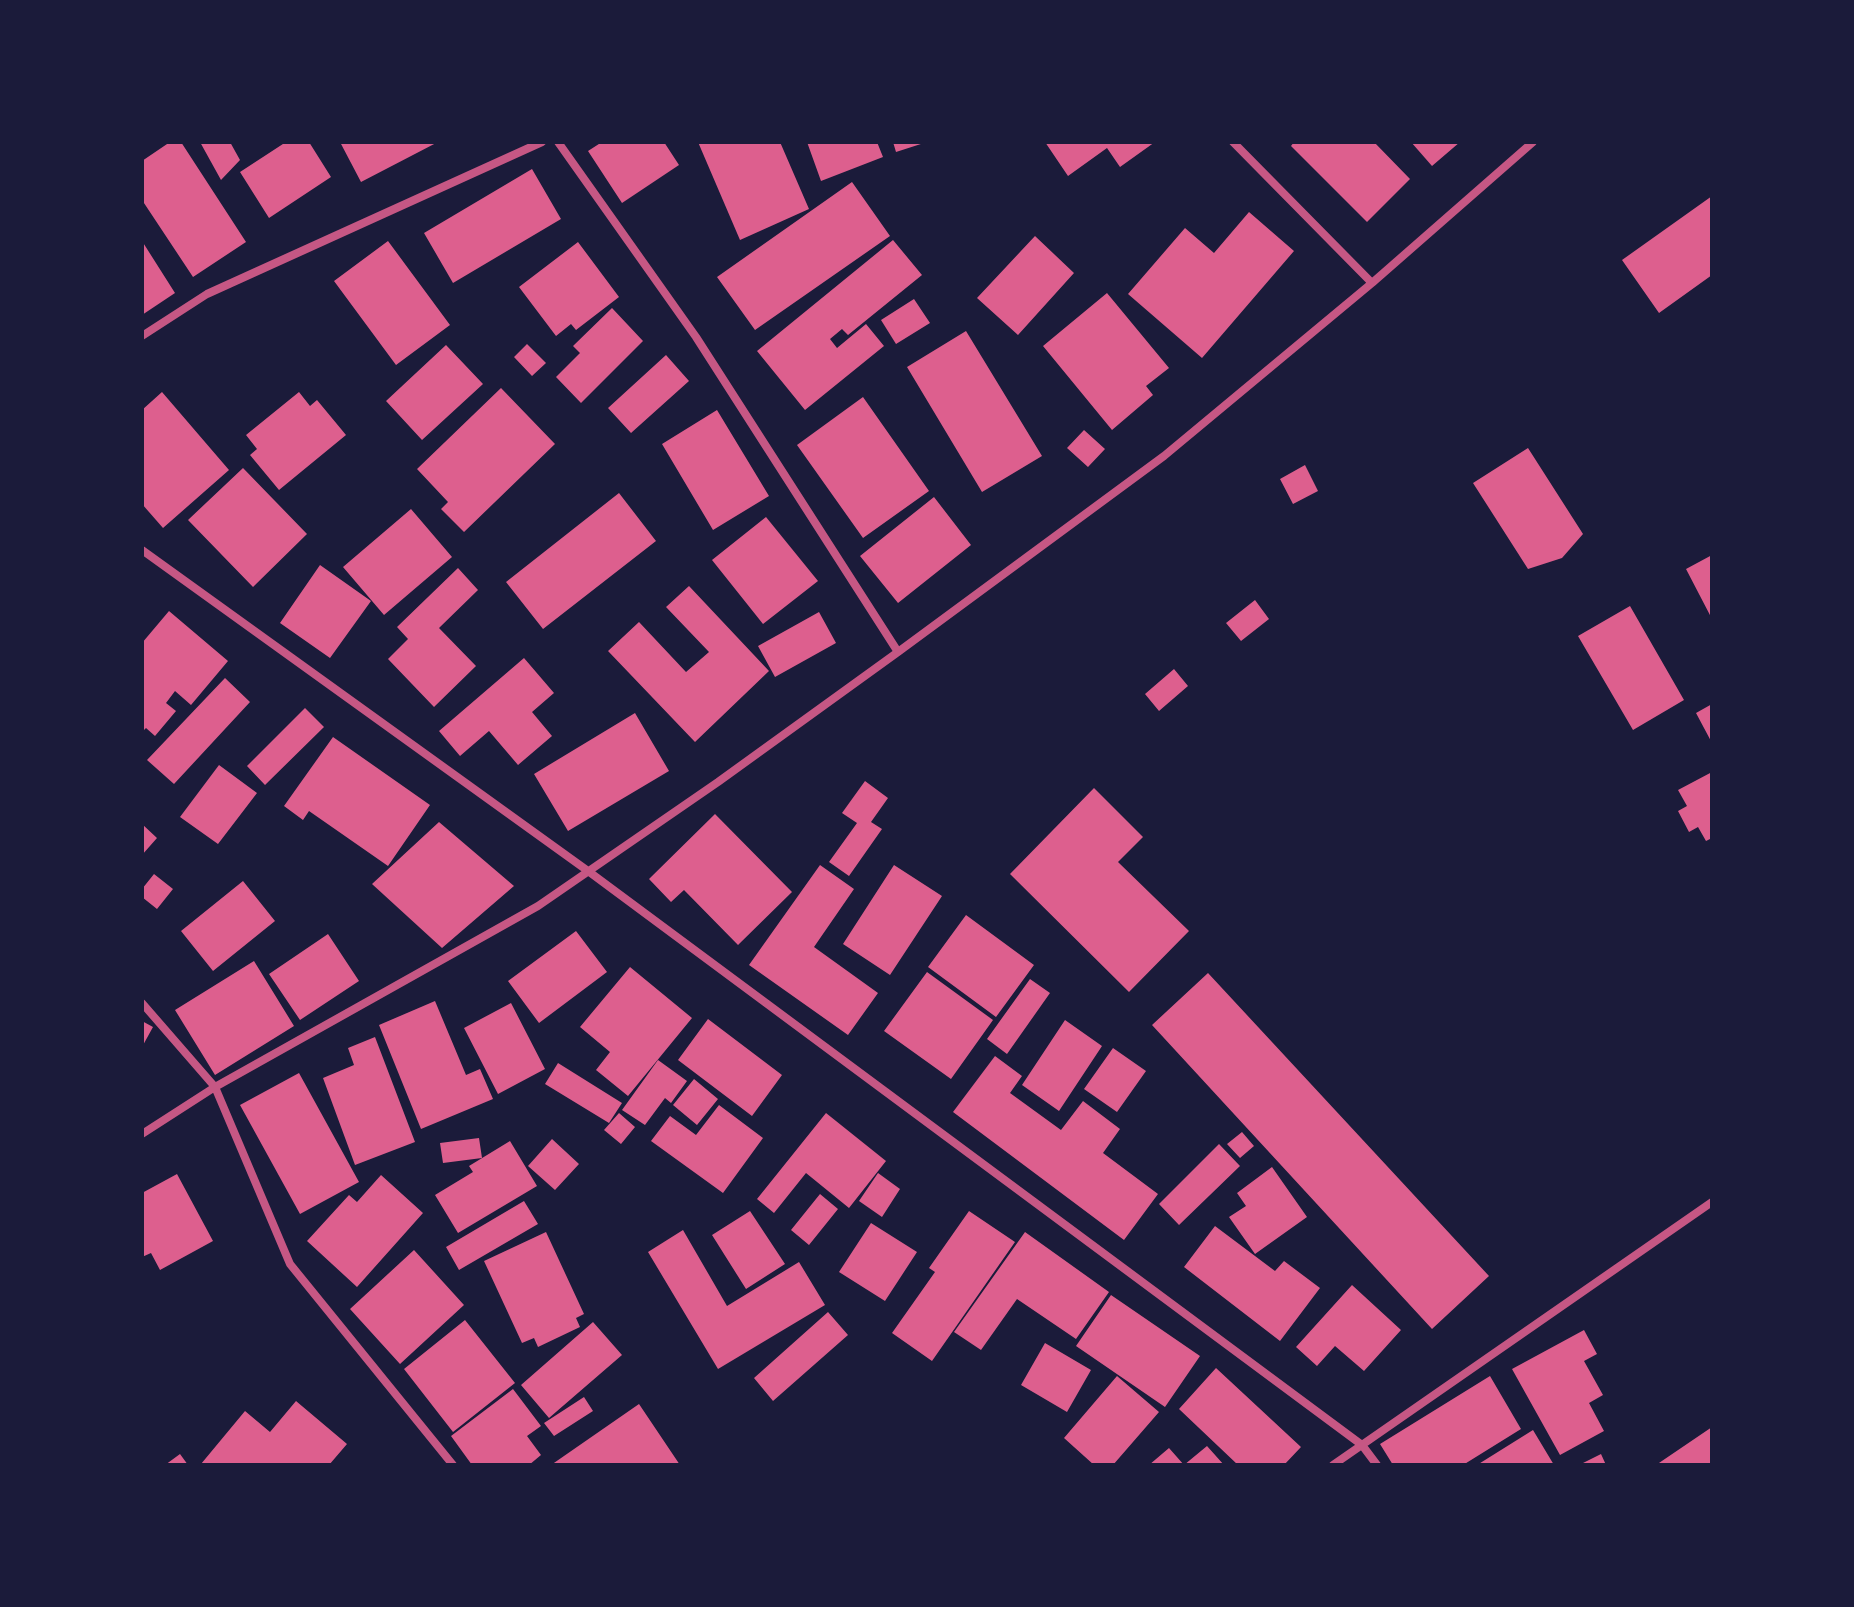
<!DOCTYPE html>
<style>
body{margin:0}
#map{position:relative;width:1854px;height:1607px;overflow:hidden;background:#1b1b3a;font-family:"PT Sans Narrow",sans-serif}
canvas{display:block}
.frame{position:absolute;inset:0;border:144px solid #1b1b3a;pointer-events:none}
</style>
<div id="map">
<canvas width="1854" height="1607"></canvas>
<div class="frame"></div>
</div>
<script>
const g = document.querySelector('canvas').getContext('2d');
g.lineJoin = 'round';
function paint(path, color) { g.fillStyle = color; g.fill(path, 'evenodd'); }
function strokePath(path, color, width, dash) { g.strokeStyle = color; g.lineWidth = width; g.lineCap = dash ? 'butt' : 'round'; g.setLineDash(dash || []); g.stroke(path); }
paint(new Path2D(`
 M170,142H181L246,242L193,277L142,200V161Z
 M200,142H230L240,160L221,180Z
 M286,142H309L331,177L269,218L240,172Z
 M340,142H438L361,182Z
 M602,142H664L679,165L622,203L588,151Z
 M698,142H780L809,209L740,240Z
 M807,142H877L883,157L821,181Z
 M893,142H924V143L896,152Z
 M1045,142H1155L1120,167L1107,148L1068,176Z
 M1294,142H1374L1410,179L1367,222L1291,146Z
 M1411,142H1460L1432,166Z
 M532,169L561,219L453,283L424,233Z
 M852,182L890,236L755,330L717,277Z
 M1712,196V275L1659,313L1622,260Z
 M1249,212L1294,251L1202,358L1128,294L1185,228L1214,253Z
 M1035,236L1074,273L1018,335L977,298Z
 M893,240L922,275L848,335L842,329L830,339L837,348L866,324L884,346L805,410L757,351Z
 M142,241L175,293L142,315Z
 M388,241L450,325L396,365L334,281Z
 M578,242L619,297L576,330L571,324L556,336L519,287Z
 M1107,293L1169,368L1146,386L1153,395L1112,430L1043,346Z
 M914,299L930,323L896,344L881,320Z
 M612,308L643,341L581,403L556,377L580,353L573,346Z
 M966,331L1042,456L982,492L907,367Z
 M527,344L546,363L532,376L514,357Z
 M446,345L483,384L422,440L386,401Z
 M666,355L689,381L631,433L608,408Z
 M501,388L555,444L464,532L441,509L448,502L417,469Z
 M162,392L229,470L163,528L142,504V410Z
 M299,392L310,406L317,400L346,435L279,490L250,455L257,449L246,435Z
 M863,397L929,491L863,538L797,445Z
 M717,410L769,496L713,530L662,444Z
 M1084,430L1105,449L1088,467L1067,448Z
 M1528,448L1583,534L1562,558L1528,569L1473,483Z
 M1305,465L1318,491L1293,504L1280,479Z
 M243,468L307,534L253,587L188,520Z
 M619,493L656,541L543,629L506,582Z
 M934,497L971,545L898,603L860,556Z
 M411,509L452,557L384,615L343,567Z
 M766,517L818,581L763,624L712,560Z
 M1712,555V619L1686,569Z
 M320,565L371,601L330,658L280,623Z
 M458,568L478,590L439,628L476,666L434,707L388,659L408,639L397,627Z
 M689,586L769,671L695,742L608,651L639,622L686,672L709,652L666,607Z
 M1255,600L1269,619L1241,641L1226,623Z
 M1630,606L1684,700L1633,730L1578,636Z
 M169,611L228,661L191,705L175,691L166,703L176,711L155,736L146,728L142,732V643Z
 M819,612L836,643L775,677L758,646Z
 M524,658L554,693L532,712L552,736L518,765L489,731L460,756L439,731Z
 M1174,669L1188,686L1159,711L1145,694Z
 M225,678L250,702L174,784L147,760Z
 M1712,704V743L1696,713Z
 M305,708L324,727L265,785L247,766Z
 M635,713L669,771L568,831L534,774Z
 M333,737L430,805L388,866L309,811L303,820L284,806Z
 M219,765L257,793L218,844L180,817Z
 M1712,772V838L1706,841L1698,827L1689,832L1678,811L1687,806L1678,790Z
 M865,781L888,798L871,822L882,829L849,876L829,862L857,823L842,813Z
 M1094,788L1143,837L1118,862L1189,931L1129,992L1010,874Z
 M715,814L792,892L738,945L684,890L671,902L649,879Z
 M439,822L514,886L442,948L372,884Z
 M142,824L157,838L142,855Z
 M820,865L854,889L814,947L878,993L848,1035L749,965Z
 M894,865L942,896L890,975L843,944Z
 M154,874L173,889L157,909L142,897V889Z
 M243,881L275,921L213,971L181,931Z
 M966,915L1034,965L996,1017L928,967Z
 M576,931L607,972L539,1023L508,981Z
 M328,934L359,981L300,1020L269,974Z
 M254,961L294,1026L215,1075L175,1010Z
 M630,967L692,1018L628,1096L596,1070L610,1052L580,1027Z
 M927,972L993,1020L951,1079L884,1031Z
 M1208,973L1489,1276L1432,1329L1152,1025Z
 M1030,979L1050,993L1007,1054L987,1039Z
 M435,1001L466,1075L480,1069L493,1099L421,1129L379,1025Z
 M511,1003L545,1069L498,1094L464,1028Z
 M708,1019L782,1075L752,1116L678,1060Z
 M1065,1020L1102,1046L1059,1111L1022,1085Z
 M142,1021L153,1027L142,1047Z
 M375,1037L415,1142L355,1165L323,1078L354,1065L348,1048Z
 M1113,1048L1146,1071L1117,1112L1084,1089Z
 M995,1056L1022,1076L1010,1093L1061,1130L1083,1101L1120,1129L1103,1153L1158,1194L1124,1240L953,1112Z
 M658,1060L687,1081L671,1103L665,1098L645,1125L622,1110Z
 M558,1063L622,1103L609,1123L545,1084Z
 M299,1073L359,1182L300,1214L240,1105Z
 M694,1079L718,1099L697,1125L673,1105Z
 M719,1105L763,1138L723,1193L651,1141L670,1116L696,1135Z
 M619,1113L635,1127L621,1144L604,1130Z
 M826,1113L886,1161L849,1208L806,1173L774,1213L757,1199Z
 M1242,1132L1254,1146L1240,1158L1227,1144Z
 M479,1138L482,1158L443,1163L440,1143Z
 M552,1139L579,1164L555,1190L528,1166Z
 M510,1141L537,1186L458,1233L435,1195L473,1172L469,1166Z
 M1219,1144L1240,1166L1179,1225L1159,1204Z
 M1272,1167L1307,1217L1255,1254L1229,1217L1246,1206L1237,1193Z
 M878,1173L900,1189L882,1217L859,1201Z
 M177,1174L213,1241L160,1270L151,1253L142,1257V1193Z
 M381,1175L423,1213L357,1287L307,1241L349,1195L357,1202Z
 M820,1194L838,1209L809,1245L791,1230Z
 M524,1201L538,1224L459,1270L446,1247Z
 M750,1211L785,1264L746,1289L712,1235Z
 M969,1211L1015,1242L932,1361L892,1333L935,1272L929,1268Z
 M871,1223L917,1252L885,1301L839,1272Z
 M1215,1226L1275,1271L1284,1261L1320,1288L1280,1341L1184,1267Z
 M683,1230L727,1306L799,1262L825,1305L718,1369L648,1252Z
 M546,1232L584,1314L576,1318L580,1327L538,1347L534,1338L522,1343L484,1261Z
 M1025,1232L1109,1292L1076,1339L1017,1299L981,1350L954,1332Z
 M414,1250L464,1305L400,1364L350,1309Z
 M1352,1285L1401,1330L1364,1371L1335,1346L1317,1366L1296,1347Z
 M1111,1295L1200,1356L1165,1407L1076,1346Z
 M828,1312L848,1335L773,1401L754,1378Z
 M465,1320L515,1383L453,1432L404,1369Z
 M593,1322L622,1355L549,1418L521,1385Z
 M1584,1330L1597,1354L1584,1361L1603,1395L1589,1403L1604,1431L1560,1455L1512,1369Z
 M1045,1343L1091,1370L1067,1412L1021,1385Z
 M1216,1368L1301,1447L1284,1465H1238L1179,1409Z
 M1117,1376L1159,1412L1113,1465H1094L1064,1438Z
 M1490,1376L1521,1429L1463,1465H1393L1380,1444Z
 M513,1389L541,1426L527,1436L541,1455L529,1465H472L451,1436Z
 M584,1397L593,1411L554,1436L544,1423Z
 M296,1401L347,1444L329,1465L201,1464L245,1411L270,1432Z
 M639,1404L680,1465H551Z
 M1712,1427V1465H1656Z
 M1533,1430L1554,1465H1477Z
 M1207,1446L1224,1465H1149L1169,1448L1184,1465Z
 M180,1454L188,1465H165Z
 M1601,1454L1606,1465H1579Z`), '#dd5f8e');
strokePath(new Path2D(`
 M558,142L696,337L898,652
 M1233,142L1372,283
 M142,336L207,294L542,142
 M142,550L588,871L1362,1445L1377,1465
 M142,1003L215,1087L290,1264L453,1465
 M142,1134L215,1087L538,906L718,782L898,652L1164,456L1372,283L1533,142
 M1333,1465L1712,1202`), '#c65784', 8);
</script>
